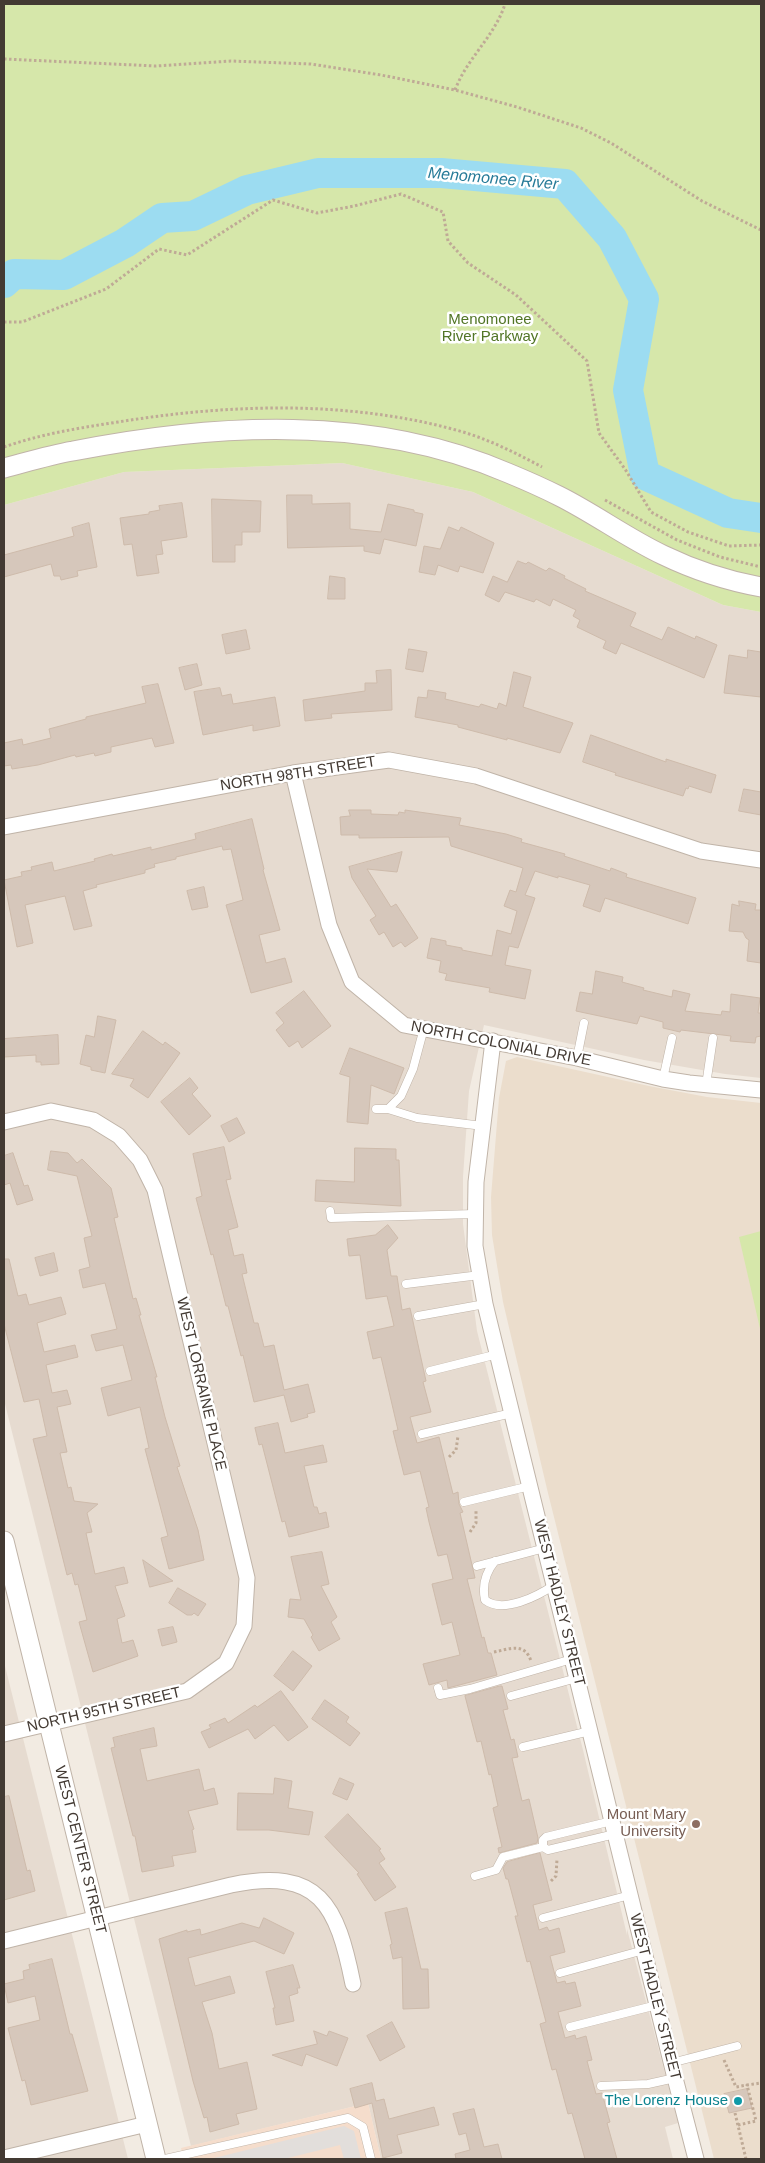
<!DOCTYPE html>
<style>
body{margin:0}
#map{position:relative;width:765px;height:2163px;overflow:hidden;background:#f2ebe2;font-family:Helvetica,sans-serif}
canvas{display:block}
.frame{position:absolute;inset:0;border:5px solid #433a33;pointer-events:none}
</style>
<div id="map">
<canvas width="765" height="2163"></canvas>
<div class="frame"></div>
</div>
<script>
const g = document.querySelector('canvas').getContext('2d');
g.lineJoin = 'round';
function paint(path, color) { g.fillStyle = color; g.fill(path, 'evenodd'); }
function strokePath(path, color, width, dash) { g.strokeStyle = color; g.lineWidth = width; g.lineCap = dash ? 'butt' : 'round'; g.setLineDash(dash || []); g.stroke(path); }
function drawText(font, color, halo, rows, align = 'center') {
  g.font = font + ' Helvetica,sans-serif'; g.lineWidth = 5; g.setLineDash([]); g.textBaseline = 'middle'; g.strokeStyle = halo; g.fillStyle = color; for (const [text, x, y, turn = 0] of rows) {
    g.save(); g.translate(x, y); g.rotate((+turn || 0) * Math.PI / 180); g.textAlign = isNaN(turn) ? turn : align; if (halo) g.strokeText(text, 0, 0); g.fillText(text, 0, 0); g.restore();
  }
}
paint(new Path2D(`
 M342,463L473,492L723,605L761,612V1078L725,1074L644,1060L484,1025L469,1091L463,1177V1224L477,1331L583,1750L627,1935V1929L678,2123L665,2127L673,2159H381L368,2103L191,2146L4,1400V505L124,472Z
 M4,1662L128,2159H4Z`), '#e6dbd0');
paint(new Path2D(`
 M368,2103L381,2159H184L181,2148Z`), '#f5ddcc');
paint(new Path2D(`
 M517,1057L649,1086L707,1097L761,1103V2159H714L547,1489L503,1302L492,1235L491,1197L499,1098L506,1061Z`), '#ebddcc');
paint(new Path2D(`
 M4,4H761V612L723,605L473,492L342,463L124,472L4,505Z
 M761,1231V1333L739,1237Z`), '#d6e7aa');
paint(new Path2D(`
 M344,2126L354,2131L361,2159H344L340,2145L284,2159H210Z`), '#e2dedb');
strokePath(new Path2D(`
 M4,283L14,274L64,275L125,243L162,218L193,216L247,190L318,173H441L565,184L612,238L644,299L628,390L645,475L728,513L761,518`), '#9cdcf1', 30);
const building = new Path2D(`
 M287,495H312V504L350,503V529L381,532L388,504L414,510V512L423,514L416,546L384,539L380,554L364,551V546L288,548Z
 M212,499L261,501L260,532H242V545H235V562H213Z
 M182,503L187,537L161,541L163,554L156,555L159,573L137,576L132,544L124,545L120,518L149,514V512L160,510L159,506Z
 M89,523L97,567L77,571L78,576L61,580L60,576H54L51,564L4,577V555L74,536L72,528Z
 M449,527L459,531L461,527L494,543L483,573L460,566L458,572L438,565L435,575L419,572L424,546L440,549Z
 M518,561L526,564L528,562L546,571L549,568L565,576L564,578L586,589L585,591L636,613L630,626L662,640L668,627L695,639L696,636L717,645L704,678L621,643L616,654L603,648L606,641L577,627L580,620L573,616L576,610L553,599L550,606L536,599L534,602L505,592L499,602L485,595L493,576L507,582Z
 M330,576L345,578V599H328Z
 M246,630L250,649L226,654L222,635Z
 M409,649L427,652L423,672L406,669Z
 M748,650L761,652V697L724,693L729,655L747,658Z
 M197,664L202,685L185,690L179,668Z
 M391,670L392,710L331,714L332,718L305,721L303,700L365,691V683H377L376,671Z
 M514,672L531,677L523,707L573,723L560,753L507,738V740L458,727V725L415,717L418,697L427,698L428,690L446,693L445,699L479,707L481,704L497,709L499,703L506,706Z
 M158,684L174,743L155,747L152,738L111,747V752L95,756L94,753L76,757L75,755L38,765L12,769L11,765L4,766V743L22,739L23,745L51,738L49,729L86,719V717L146,703L142,687Z
 M220,688L222,696L231,694L233,704L275,697L280,726L253,731V725L203,735L194,692Z
 M591,735L666,762V759L716,775L711,793L689,786L688,789L686,788L683,796L615,775L616,773L583,762Z
 M744,789L761,792V815L739,811Z
 M349,810H371V814L398,815L399,812L405,813V810L461,818L459,825L506,834L522,839L521,842L565,854L564,856L610,871L611,868L627,874L626,877L696,898L688,924L605,898L600,912L583,906L590,885L558,876V878L535,871L525,895L535,898L518,948L509,946L505,965L531,970L525,999L489,992L490,988L445,980L447,974L439,972L441,961L427,958L431,938L446,941V945L462,948V950L492,956L497,930L511,934L517,911L504,906L510,890L516,892L523,868L451,846L449,837L359,838V835H341L340,817L350,816Z
 M252,819L264,869L263,870L280,930L259,935L266,963L285,958L292,982L251,993L226,905L243,900L231,849L223,850L222,846L176,857V859L154,864L155,867L145,870V873L96,885L97,887L83,891L92,926L74,930L65,896L25,905L33,943L17,947L4,880L22,876L21,872L32,870L31,867L52,862L54,871L95,861L94,859L112,854L113,856L151,847V850L196,839L195,834Z
 M402,852L397,872L367,869L391,907L396,904L418,938L405,947L401,942L393,947L384,932L379,935L370,920L376,916L352,878L349,867Z
 M204,887L208,907L192,910L187,891Z
 M739,901L756,904L755,910H761V963L747,961L749,940L746,938L743,932L729,931L732,904L739,906Z
 M596,971L623,977L622,982L644,988L643,990L672,997L673,990L690,994L685,1011L721,1015L722,1011L730,1012L731,994L760,998L758,1013H761V1036L756,1037L755,1043L730,1041L731,1036L681,1030L680,1032L663,1028V1022L640,1016L637,1024L576,1011L580,992L592,994Z
 M304,991L331,1026L302,1048L298,1041L289,1047L276,1030L284,1023L276,1013Z
 M98,1016L116,1020L105,1073L91,1070V1067L80,1064L86,1035L94,1037Z
 M143,1031L163,1045L165,1042L180,1053L148,1098L130,1086L134,1079L112,1074Z
 M58,1035L59,1064L41,1065V1062H36V1055L4,1057V1039Z
 M350,1048L404,1068L394,1094L371,1085L368,1124L347,1122L350,1077L340,1074Z
 M190,1078L198,1088L192,1094L211,1116L189,1135L161,1102Z
 M237,1118L245,1133L229,1142L221,1126Z
 M224,1147L231,1179L226,1180L238,1227L228,1230L234,1256L243,1254L247,1273L242,1274L254,1323H258L264,1347L274,1345L284,1390L308,1384L315,1412L307,1414L308,1417L291,1422L284,1395L254,1402L243,1355L241,1356L228,1306H226L213,1254L211,1255L196,1198L202,1196L193,1154Z
 M355,1148L396,1149V1160H399L401,1206L315,1201L316,1180L354,1182Z
 M51,1151L68,1153L77,1163L82,1159L111,1188L118,1217L114,1218L133,1299L136,1298L141,1315H139L157,1377H155L165,1417L180,1466L177,1467L198,1530L204,1560L169,1569L161,1538L168,1536L145,1449L149,1448L140,1407L108,1416L101,1388L132,1380L123,1345L96,1351L91,1335L117,1329L105,1283L83,1288L79,1270L90,1267L84,1238L92,1236L77,1176L48,1170Z
 M13,1153L24,1186L28,1185L33,1200L17,1205L10,1183L4,1185V1156Z
 M388,1225L398,1238L387,1250L391,1276H397L402,1310L410,1308L426,1381L423,1382L431,1412L410,1417L417,1443L439,1437L453,1494L458,1492L459,1504L463,1512L460,1513L475,1578L467,1579L482,1638L484,1637L488,1653H491L497,1675L448,1688L447,1680L429,1685L423,1664L460,1655L452,1622L442,1625L432,1584L453,1579L447,1554L438,1556L429,1522L426,1508L429,1507L420,1471L404,1475L393,1431L398,1430L381,1357L373,1359L367,1332L394,1326L387,1296L366,1299L360,1255L349,1256L347,1239L375,1235Z
 M54,1253L58,1271L40,1276L35,1258Z
 M4,1259H9L18,1296L26,1294L29,1305L61,1297L66,1314L37,1323L44,1352L75,1345L78,1357L46,1365L52,1393L67,1390L71,1404L57,1407L67,1452L60,1453L68,1488L71,1487L74,1501L98,1504L87,1513L92,1532L86,1533L95,1574L124,1567L128,1583L115,1586L125,1616L117,1619L122,1643L133,1640L138,1656L93,1672L79,1622L87,1620L78,1584L75,1585L72,1573L67,1575L33,1439L47,1436L39,1399L24,1402L4,1324Z
 M278,1423L285,1453L323,1445L327,1462L304,1466L314,1507H317L319,1514L326,1512L329,1527L289,1537L285,1521L282,1522L262,1444L259,1445L255,1428Z
 M322,1552L329,1584L321,1586L337,1617L331,1622L340,1639L319,1651L311,1637L313,1635L304,1619L288,1617L290,1599L301,1600L291,1557Z
 M143,1560L173,1581L150,1587Z
 M178,1588L206,1604L198,1616L194,1613L192,1615H187L169,1603Z
 M173,1627L177,1642L162,1646L158,1630Z
 M293,1651L312,1666L293,1691L274,1676Z
 M500,1686H502L508,1709L503,1710L511,1740L514,1739L518,1757L512,1758L522,1801L529,1799L538,1838L537,1843L499,1853L498,1848L502,1847L493,1808L498,1806L491,1774L489,1775L481,1741L477,1742L465,1696Z
 M281,1691L308,1727L288,1741L274,1725L255,1739L248,1729L209,1748L201,1732L211,1728L209,1725L225,1718L228,1723L255,1705L257,1707Z
 M325,1700L349,1717L346,1722L360,1733L350,1746L312,1719Z
 M154,1728L157,1746L140,1749L147,1781L199,1769L204,1791L214,1788L218,1804L188,1811L194,1829L192,1830L196,1852L172,1856L174,1866L142,1872L135,1836H133L111,1748L115,1747L113,1738Z
 M275,1778L292,1781L288,1808L313,1812L309,1835L269,1830H237L238,1793L273,1794Z
 M340,1778L354,1784L347,1800L333,1794Z
 M9,1796L27,1871L30,1870L35,1891L4,1900V1797Z
 M348,1814L381,1849L379,1850L385,1859L379,1863L396,1887L375,1901L357,1874L359,1873L325,1837Z
 M540,1853L552,1900L533,1905L539,1930L547,1927L549,1931L559,1928L565,1952L550,1956L557,1983L565,1981L566,1984L575,1982L581,2006L558,2012L565,2038L575,2035L576,2039L586,2036L592,2060L587,2061L596,2094L602,2093L610,2122L607,2123L617,2159H585L572,2113L568,2114L556,2069L552,2070L540,2024L546,2022L530,1961L527,1962L515,1916H518L508,1879H506L503,1868L507,1862Z
 M407,1908L421,1969H428L429,2008L403,2009L402,1957L393,1959L390,1945L392,1944L385,1913Z
 M264,1918L294,1933L284,1954L254,1941L188,1958L195,1986L230,1976L235,1993L202,2002L212,2033L219,2069L247,2062L257,2109L236,2114L239,2124L210,2132L207,2117L204,2118L193,2081L159,1939L187,1930V1932L200,1929L201,1935L242,1923L259,1928Z
 M52,1959L70,2034H72L88,2091L31,2105L25,2080L22,2081L8,2028L40,2020L35,1996L8,2003L4,1984L24,1979L23,1971L30,1969L29,1965Z
 M293,1965L300,1988H297L298,1993L289,1996L294,2021L276,2025L273,2008H275L266,1972Z
 M392,2022L405,2047L380,2061L367,2036Z
 M314,2031L327,2036L329,2031L348,2038L337,2066L306,2054L302,2066L272,2055L317,2044Z
 M372,2083L376,2101L384,2099L389,2119L434,2107L439,2125L397,2135L402,2153L383,2158L372,2103L355,2108L350,2089Z
 M747,2089L752,2108L729,2113L724,2094Z
 M474,2109L484,2147L498,2144L502,2159H456L455,2154L470,2150L466,2133L459,2135L453,2114Z`);
paint(building, '#d6c7bb');
strokePath(building, '#cebbab', 1);
const service = new Path2D(`
 M577,1058L584,1023
 M663,1079L672,1038
 M706,1085L713,1038
 M376,1109H388L401,1096L413,1069L424,1028
 M388,1109L417,1118L483,1126
 M330,1211L331,1218L475,1214
 M406,1284L480,1275
 M418,1316L485,1304
 M430,1371L498,1354
 M422,1434L512,1413
 M464,1502L530,1486
 M495,1561C486,1572 482,1586 485,1600C503,1614 538,1596 554,1585
 M477,1566L545,1548
 M438,1688L440,1695L470,1689L572,1659
 M511,1696L577,1678
 M523,1747L590,1731
 M612,1821L546,1837L543,1840V1847L548,1850L615,1834
 M475,1876L496,1870L503,1857L543,1847
 M543,1918L630,1895
 M560,1973L644,1950
 M570,2027L657,2005
 M671,2063L737,2046
 M601,2086L648,2084L675,2078
 M165,2159L348,2118L363,2127L371,2159`);
const minor = new Path2D(`
 M293,773L329,925L352,982L404,1025L577,1058L663,1079L689,1083L761,1090
 M4,827L293,773L389,760L476,776L701,851L761,860
 M493,1041L476,1182L475,1246L485,1304L675,2078L696,2159
 M4,1122L51,1111L93,1120L119,1136L140,1160L155,1190L247,1578L244,1626L226,1663L187,1691L4,1734
 M4,1941L231,1885C320,1867 337,1905 353,1984
 M4,2158L147,2124`);
const tertiary = new Path2D(`
 M4,468C27,462 50,455 73,451C215,423 373,414 508,473C525,480 543,488 559,496C595,514 627,538 663,555C694,570 728,581 761,587
 M4,1541L156,2159`);
strokePath(service, '#c0b4a8', 9);
strokePath(minor, '#c0b4a8', 17);
strokePath(tertiary, '#c0b4a8', 21);
strokePath(new Path2D(`
 M4,59L156,66L231,61L311,64L381,75L455,90L517,107L581,128L611,143L702,201L761,230
 M455,90C467,58 495,36 505,4
 M4,322H22L106,289L159,249L187,255L273,200L317,213L354,206L401,194L443,212L448,241L468,263L516,295L587,361L599,433L625,469L651,512L688,532L729,546L761,545
 M4,447C41,434 79,428 118,422C229,404 346,400 456,430C486,438 514,452 542,467
 M605,500L677,540L720,557L761,567
 M449,1457L456,1450L458,1436
 M470,1532L476,1523V1510
 M494,1652C509,1649 525,1642 531,1661
 M551,1881L556,1876L557,1859
 M724,2060L736,2087L747,2085
 M735,2113L746,2159
 M738,2125L756,2121L747,2085L761,2083`), '#bfaa96', 3, [2.5, 2.5]);
strokePath(service, '#fff', 8);
strokePath(minor, '#fff', 15);
strokePath(tertiary, '#fff', 19);
for (const [x, y, r, color] of [
 [696,1824,5,"#8d6e63"],
 [738,2101,5,"#0f9aa8"]
]) { const dot = new Path2D(); dot.arc(x, y, r, 0, 2 * Math.PI); g.fillStyle = color; g.fill(dot); strokePath(dot, '#fff', 2); }
drawText('15px', '#517526', '#fff', [
 ["Menomonee",490,320],
 ["River Parkway",490,337]
]);
drawText('15px', '#433a33', '#fff', [
 ["NORTH 98TH STREET",298,774,-9],
 ["NORTH COLONIAL DRIVE",501,1044,11],
 ["WEST LORRAINE PLACE",201,1384,77],
 ["WEST HADLEY STREET",559,1603,76],
 ["NORTH 95TH STREET",104,1710,-13],
 ["WEST CENTER STREET",80,1850,76],
 ["WEST HADLEY STREET",655,1997,76]
]);
drawText('15px', '#785e54', '#fff', [
 ["Mount Mary",686,1815],
 ["University",686,1832]
], 'right');
drawText('15px', '#0d838f', '#fff', [
 ["The Lorenz House",728,2101]
], 'right');
drawText('italic 16px', '#277b98', '#fff', [
 ["Menomonee River",493,179,5]
]);
</script>
